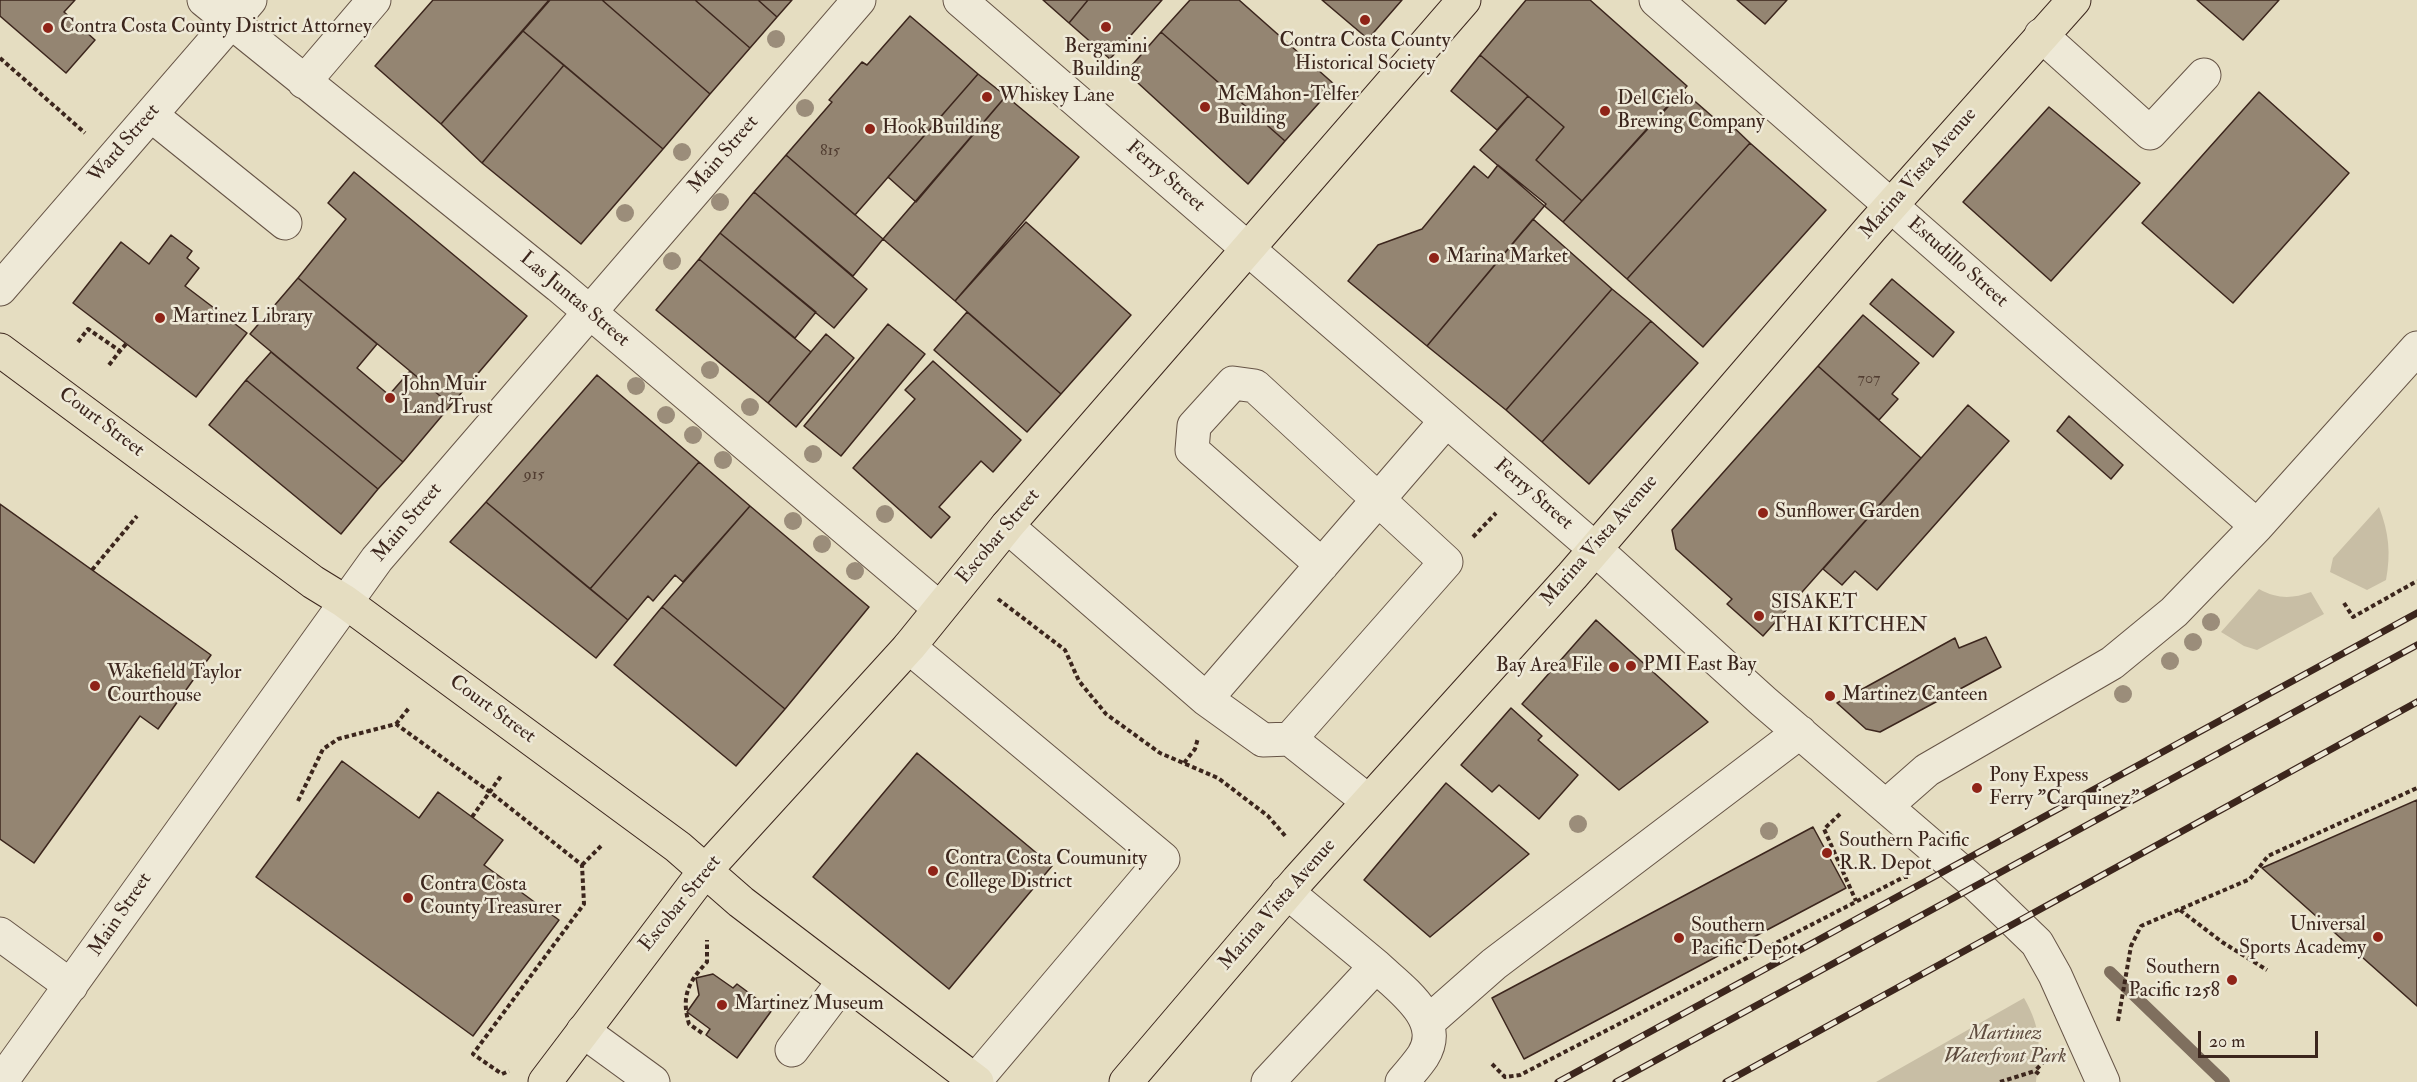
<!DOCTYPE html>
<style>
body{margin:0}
#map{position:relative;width:2417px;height:1082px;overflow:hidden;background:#e5ddc1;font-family:"IM FELL Double Pica",serif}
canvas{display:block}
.scale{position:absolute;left:2198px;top:1031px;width:120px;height:27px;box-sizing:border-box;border:3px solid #3c261d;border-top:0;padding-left:8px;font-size:18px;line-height:21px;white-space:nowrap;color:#3c261d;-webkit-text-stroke:4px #eee9d7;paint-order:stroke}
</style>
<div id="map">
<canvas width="2417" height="1082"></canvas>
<div class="scale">20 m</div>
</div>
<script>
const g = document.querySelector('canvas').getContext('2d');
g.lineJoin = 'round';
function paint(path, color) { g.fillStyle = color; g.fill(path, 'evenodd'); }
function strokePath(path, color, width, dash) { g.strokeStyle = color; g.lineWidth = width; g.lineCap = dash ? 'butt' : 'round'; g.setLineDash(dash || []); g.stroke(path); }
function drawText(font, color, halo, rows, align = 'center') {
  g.font = font + ' "IM FELL Double Pica",serif'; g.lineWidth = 5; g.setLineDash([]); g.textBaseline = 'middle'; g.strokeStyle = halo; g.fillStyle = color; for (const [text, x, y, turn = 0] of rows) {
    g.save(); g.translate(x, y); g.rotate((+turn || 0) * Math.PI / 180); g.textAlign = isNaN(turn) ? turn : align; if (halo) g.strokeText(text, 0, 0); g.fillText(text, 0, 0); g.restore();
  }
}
paint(new Path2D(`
 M2379,507C2389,533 2391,553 2386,580L2367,590L2330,572L2333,558Z
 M2259,589C2277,599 2292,599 2311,592L2324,614L2257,650L2244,646L2221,632Z
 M2024,998C2042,1030 2040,1046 2036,1082H1876Z`), '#c8bea5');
strokePath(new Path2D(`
 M2110,972L2224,1082`), '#7f6f5e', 12);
const building = new Path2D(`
 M0,0H75L64,12L95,40L66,73L0,16Z
 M433,0H549L441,124L375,66Z
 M550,0H602L710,94L663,149L523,31Z
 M602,0H695L750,48L710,94Z
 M695,0H758L777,17L750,48Z
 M758,0H792L777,17Z
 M1043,0H1088L1069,23Z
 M1088,0H1162L1110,59L1069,23Z
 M1190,0H1239L1335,85L1285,141L1161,32Z
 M1322,0H1402L1368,39Z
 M1526,0H1590L1687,86L1582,201L1536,160L1564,127L1480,55Z
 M1737,0H1787L1765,24Z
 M2197,0H2279L2243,40Z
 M910,16L978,74L855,215L786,155L832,102L829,100L862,62L867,65Z
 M523,31L564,65L482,163L441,124Z
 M1161,32L1285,141L1248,184L1126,72Z
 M1480,55L1528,96L1497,130L1451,91Z
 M564,65L663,149L581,244L482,163Z
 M978,74L1006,96L916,202L888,177Z
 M1682,90L1721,124L1725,119L1750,143L1627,279L1563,222Z
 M2259,92L2349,173L2233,303L2142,223Z
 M1006,96L1079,157L955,301L883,239Z
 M1528,96L1564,127L1536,160L1582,201L1563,222L1480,150Z
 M2049,107L2140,183L2051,281L1963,202Z
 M1750,143L1826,210L1703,347L1627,279Z
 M786,155L883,239L853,276L754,192Z
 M1498,165L1546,204L1427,346L1348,281L1378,245L1422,229L1474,166L1488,178Z
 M354,172L527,316L451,405L298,278L346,219L328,203Z
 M754,192L867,289L834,328L720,233Z
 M1533,219L1612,289L1506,410L1427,346Z
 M1026,222L1131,315L1061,394L955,301Z
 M720,233L816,312L795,338L699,259Z
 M171,235L192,251L187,258L199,268L185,286L247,333L196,397L73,303L121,242L149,264Z
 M699,259L811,352L768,403L656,310Z
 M298,278L377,344L357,368L389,395L410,371L451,405L403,462L250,334Z
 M1892,279L1954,332L1933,357L1870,304Z
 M1612,289L1651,321L1542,442L1506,410Z
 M967,312L1061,394L1027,432L934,350Z
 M1863,315L1919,363L1892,394L1898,399L1879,420L1818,366Z
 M1651,321L1698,363L1589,484L1542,442Z
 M888,324L925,354L841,456L804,426Z
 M826,334L854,358L796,427L768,403Z
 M271,352L403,462L378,489L246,380Z
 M933,361L1021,440L993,472L981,461L939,507L950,517L931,538L853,468L915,399L905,390Z
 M1818,366L1921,458L1763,636L1727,604L1732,599L1676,549L1672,530Z
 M597,375L699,462L590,589L486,502Z
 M246,380L378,489L341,534L209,425Z
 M1968,405L2009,441L1877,590L1855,571L1842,585L1823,569Z
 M2069,416L2123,465L2111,479L2057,431Z
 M699,462L750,506L683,582L675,575L653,601L648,596L628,620L590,589Z
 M486,502L628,620L596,658L450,542Z
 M0,504L211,655L158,729L140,716L34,863L0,839Z
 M750,506L869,607L785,709L662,607Z
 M662,607L785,709L736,766L614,665Z
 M1596,620L1708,722L1619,790L1522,704Z
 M1986,637L2001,667L1880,732L1866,729L1837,703L1955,638L1959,648Z
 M1511,708L1542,736L1538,740L1578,775L1539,819L1499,785L1492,792L1461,765Z
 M917,753L1052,866L949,989L813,877Z
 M342,761L419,818L438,792L472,817L503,840L484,865L559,920L473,1036L256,877Z
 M1446,783L1529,854L1430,937L1364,880Z
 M2417,800V1006L2262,868Z
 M1813,827L1846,888L1524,1059L1492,998Z
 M713,974L733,988L737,984L772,1010L737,1058L706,1035L710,1029L687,1012L699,995L696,978Z`);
paint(building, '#948572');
strokePath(building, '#3c261d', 1.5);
const minor = new Path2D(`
 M204,0L559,286L939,608
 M960,0L1594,548L1763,701L1977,885L2037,943L2055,975L2103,1082
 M1656,0L2257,526
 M2041,35L2150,133L2204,75
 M304,82L374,0
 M151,115L285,223
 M0,289L250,0
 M1007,526L1206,699L1263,740L1290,739L1368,801
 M909,647L1163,859L975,1081
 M1206,699L1446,421
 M1290,739L1446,562L1255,386L1233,383L1194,426L1192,450L1322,565
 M1886,806L1927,770L2112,663L2174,612L2257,526L2417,348
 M0,934L71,986
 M1376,966C1399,988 1446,1019 1423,1056C1417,1065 1409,1074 1402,1082
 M1427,1023L1494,964L1800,732
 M583,1031L653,1082
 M792,1050L844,981
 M1,1082L377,559L859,0
 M1268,1082L1376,966L1287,892`);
const major = new Path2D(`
 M0,350L313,582L344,601L678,847L741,902L977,1082
 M545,1082L704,872L909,647L1007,526L1464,0
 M1126,1082L1298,880L1572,576L1872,227L2074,0`);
strokePath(minor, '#665446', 35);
strokePath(major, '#3c261d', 35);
strokePath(new Path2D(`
 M0,58L85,133
 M78,342L88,329L120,351L126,344
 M109,365L120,351
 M1473,537L1496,513
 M92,570L137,516
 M998,599L1065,650L1079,681L1106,714L1160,753L1218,778L1268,816L1287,838
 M2344,603L2353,617L2417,581
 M396,724L409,708
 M1184,763L1195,749L1198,738
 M298,801L323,749L338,739L396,724L490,792L582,865L584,904L473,1054L502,1074L509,1071
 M1840,814L1824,829L1856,901
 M472,817L501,776
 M582,865L601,846
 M2180,910L2222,942L2267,970
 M2118,1021L2131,946L2141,926L2250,879L2268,856L2417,788
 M702,1033L689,1024C681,997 688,982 707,962V940
 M1492,1064L1505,1077L1520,1075L1904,877H1909
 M2039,1074L2035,1071L2045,1060V1048
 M2000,1082L2035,1071`), '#3c261d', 4, [4.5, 3]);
strokePath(minor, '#eee9d7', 33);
strokePath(major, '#e5ddc1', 33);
const rail = new Path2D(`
 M1558,1082L2417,613
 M1616,1082L2417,645
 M1726,1082L2417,702`);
strokePath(rail, '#3c261d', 7);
strokePath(rail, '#eee9d7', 4.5, [14]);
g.fillStyle = '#9b8d7a';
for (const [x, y] of [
 [776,39],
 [805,108],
 [682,152],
 [720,202],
 [625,213],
 [672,261],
 [710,370],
 [636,386],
 [750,407],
 [666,415],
 [693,435],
 [813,454],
 [723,460],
 [885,514],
 [793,521],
 [822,544],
 [855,571],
 [2211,622],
 [2193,642],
 [2170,661],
 [2123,694],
 [1578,824],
 [1769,831]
]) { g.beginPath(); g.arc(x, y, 9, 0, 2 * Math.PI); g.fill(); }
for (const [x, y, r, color] of [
 [1365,20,6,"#8f2418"],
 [1106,27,6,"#8f2418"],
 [48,28,6,"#8f2418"],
 [987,97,6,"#8f2418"],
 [1205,107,6,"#8f2418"],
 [1605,111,6,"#8f2418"],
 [870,129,6,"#8f2418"],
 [1434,258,6,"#8f2418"],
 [160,318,6,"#8f2418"],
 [390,398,6,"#8f2418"],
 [1763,513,6,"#8f2418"],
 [1759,616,6,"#8f2418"],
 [1631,666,6,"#8f2418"],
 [1614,667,6,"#8f2418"],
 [95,686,6,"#8f2418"],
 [1830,696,6,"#8f2418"],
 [1977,788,6,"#8f2418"],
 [1827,853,6,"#8f2418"],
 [933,871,6,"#8f2418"],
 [408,898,6,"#8f2418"],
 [2378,937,6,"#8f2418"],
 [1679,938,6,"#8f2418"],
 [2232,980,6,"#8f2418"],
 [722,1005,6,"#8f2418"]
]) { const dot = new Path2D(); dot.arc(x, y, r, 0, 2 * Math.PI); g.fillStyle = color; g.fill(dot); strokePath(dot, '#eee9d7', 2); }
drawText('16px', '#523e32', null, [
 ["815",830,152],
 ["707",1869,380],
 ["915",534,476]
]);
drawText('20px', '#3c261d', '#eee9d7', [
 ["Contra Costa County District Attorney",60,28],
 ["Contra Costa County",1365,42,"center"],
 ["Historical Society",1365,65,"center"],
 ["Bergamini",1106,48,"center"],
 ["Building",1106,71,"center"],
 ["McMahon-Telfer",1217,96],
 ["Building",1217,119],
 ["Whiskey Lane",999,97],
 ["Del Cielo",1617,100],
 ["Brewing Company",1617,123],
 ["Hook Building",882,129],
 ["Marina Market",1446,258],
 ["Martinez Library",172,318],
 ["John Muir",402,386],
 ["Land Trust",402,409],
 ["Sunflower Garden",1775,513],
 ["SISAKET",1771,604],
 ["THAI KITCHEN",1771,627],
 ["PMI East Bay",1643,666],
 ["Bay Area File",1602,667,"right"],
 ["Wakefield Taylor",107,674],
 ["Courthouse",107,697],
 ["Martinez Canteen",1842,696],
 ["Pony Expess",1989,777],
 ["Ferry \"Carquinez\"",1989,800],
 ["Southern Pacific",1839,842],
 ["R.R. Depot",1839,865],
 ["Contra Costa Coumunity",945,860],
 ["College District",945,883],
 ["Contra Costa",420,886],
 ["County Treasurer",420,909],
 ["Universal",2366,926,"right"],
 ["Sports Academy",2366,949,"right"],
 ["Southern",1691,927],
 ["Pacific Depot",1691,950],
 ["Southern",2220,969,"right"],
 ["Pacific 1258",2220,992,"right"],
 ["Martinez Museum",734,1005]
], 'left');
drawText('20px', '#3c261d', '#eee9d7', [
 ["Ward Street",125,144,-49],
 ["Main Street",724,155,-49],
 ["Marina Vista Avenue",1919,174,-49],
 ["Ferry Street",1165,177,41],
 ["Estudillo Street",1957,263,41],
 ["Las Juntas Street",574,300,40],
 ["Court Street",101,423,37],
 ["Ferry Street",1533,495,41],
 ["Main Street",408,523,-50],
 ["Escobar Street",999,537,-50],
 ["Marina Vista Avenue",1600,541,-49],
 ["Court Street",492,710,36],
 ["Escobar Street",681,904,-51],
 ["Marina Vista Avenue",1278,905,-49],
 ["Main Street",121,915,-56]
]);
drawText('italic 20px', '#5f4c3f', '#eee9d7', [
 ["Martinez",2005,1035],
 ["Waterfront Park",2005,1058]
]);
</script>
